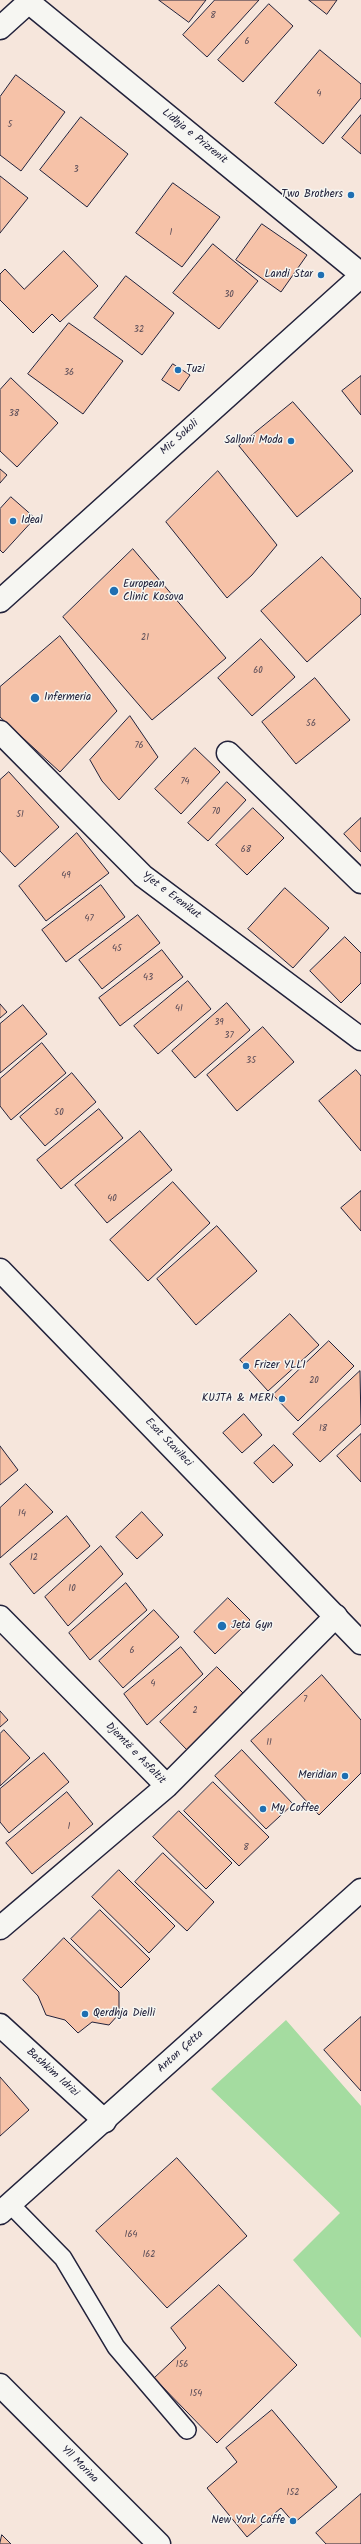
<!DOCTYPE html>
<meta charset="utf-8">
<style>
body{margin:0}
canvas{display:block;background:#f6e6dc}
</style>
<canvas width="361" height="2544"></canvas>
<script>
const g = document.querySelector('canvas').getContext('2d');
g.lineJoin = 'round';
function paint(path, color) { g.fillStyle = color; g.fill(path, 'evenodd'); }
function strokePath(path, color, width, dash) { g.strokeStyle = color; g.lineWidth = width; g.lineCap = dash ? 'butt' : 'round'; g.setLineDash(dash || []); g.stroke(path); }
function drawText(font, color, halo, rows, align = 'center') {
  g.font = font + ' Kalam,sans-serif'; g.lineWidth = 3; g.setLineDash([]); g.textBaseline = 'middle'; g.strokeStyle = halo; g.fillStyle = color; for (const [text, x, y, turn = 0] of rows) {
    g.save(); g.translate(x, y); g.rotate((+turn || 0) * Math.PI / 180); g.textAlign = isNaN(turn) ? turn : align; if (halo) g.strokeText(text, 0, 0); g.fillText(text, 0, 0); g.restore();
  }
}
paint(new Path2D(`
 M286,2020L361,2106V2338L293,2260L340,2213L211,2089Z`), '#a4dca0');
const building = new Path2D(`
 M159,0H206L189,22Z
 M215,0H259L207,57L183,35Z
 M309,0H337L327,14Z
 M269,4L293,26L243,82L218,60Z
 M320,50L361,84V98L323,144L275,103Z
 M16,75L65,112L21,171L0,155V97Z
 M361,115V154L342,138Z
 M81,117L128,154L87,207L40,170Z
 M0,176L28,198L0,233Z
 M173,183L220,217L182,267L136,233Z
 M262,224L307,255L281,292L236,260Z
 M213,244L258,281L219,329L173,293Z
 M64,251L98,286L60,322L52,314L33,333L0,300V274L5,269L24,289Z
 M126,276L174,313L142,355L94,318Z
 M69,323L123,361L83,414L28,374Z
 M173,364L190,375L179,391L162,380Z
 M361,376V415L342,391Z
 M11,378L58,423L17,467L0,451V390Z
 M293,402L353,471L297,517L239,446Z
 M0,469L7,475L0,483Z
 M218,471L277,545L252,575L227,598L166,522Z
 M11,497L35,518L3,553L0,550V509Z
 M133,549L226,658L152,720L63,617Z
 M322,557L361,599V614L307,662L261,611Z
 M60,636L117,711L60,772L0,717V687Z
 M261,639L295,677L252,716L218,678Z
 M315,678L350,720L296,764L262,722Z
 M130,716L158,757L119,800L102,781L90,760Z
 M195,748L220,772L181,814L155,789Z
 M9,772L59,827L15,867L0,851V780Z
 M227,782L246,800L208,841L188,823Z
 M253,808L284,838L247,875L216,845Z
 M361,818V852L344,834Z
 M77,833L109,873L46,921L19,886Z
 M101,885L125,917L66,962L42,930Z
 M285,888L329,928L293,968L248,929Z
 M138,915L160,943L102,989L79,960Z
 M345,937L361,953V983L341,1003L310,971Z
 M162,950L183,977L120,1026L99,998Z
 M188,981L211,1009L158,1054L134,1026Z
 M227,1003L250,1030L195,1078L172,1051Z
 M0,1004L7,1012L0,1018Z
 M23,1005L47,1034L0,1073V1024Z
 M263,1027L294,1062L237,1111L207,1075Z
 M42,1043L66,1073L11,1120L0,1106V1079Z
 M356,1070L361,1076V1151L319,1101Z
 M72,1073L96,1102L45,1146L20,1117Z
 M99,1109L123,1138L61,1189L37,1160Z
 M140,1131L172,1170L107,1223L75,1185Z
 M173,1182L210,1223L148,1281L110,1240Z
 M361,1191V1231L341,1208Z
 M217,1226L257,1271L196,1325L157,1279Z
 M290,1314L319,1345L268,1391L240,1360Z
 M329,1341L354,1366L298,1421L273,1395Z
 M360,1371L361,1424L320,1462L293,1434Z
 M244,1414L262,1435L242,1453L223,1433Z
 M361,1434V1482L337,1456Z
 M274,1445L293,1465L273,1483L254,1463Z
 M0,1446L18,1470L0,1485Z
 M26,1484L53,1512L0,1558V1508Z
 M142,1512L163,1535L137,1559L116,1537Z
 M67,1516L90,1546L34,1594L10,1564Z
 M101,1546L123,1574L68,1626L45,1597Z
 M126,1583L147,1610L90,1660L69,1633Z
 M228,1598L250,1620L215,1654L194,1632Z
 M154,1610L179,1637L123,1688L99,1661Z
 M181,1647L203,1674L147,1725L124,1694Z
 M217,1667L244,1694L187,1750L160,1722Z
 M322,1675L361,1720V1773L319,1815L251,1741Z
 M0,1711L8,1720L0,1727Z
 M4,1730L30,1758L0,1786V1734Z
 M242,1750L293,1804L266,1829L215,1776Z
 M44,1753L69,1782L9,1833L0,1822V1789Z
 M213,1782L269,1837L239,1866L184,1811Z
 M67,1792L93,1824L32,1874L6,1843Z
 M179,1811L232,1863L206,1889L153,1837Z
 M163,1853L214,1902L187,1931L135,1882Z
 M119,1870L175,1926L149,1953L92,1897Z
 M100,1910L150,1959L121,1988L71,1939Z
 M64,1938L119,1992V2014L109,2025L92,2022L78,2033L65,2020L46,2015L38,1996L23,1980Z
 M361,2017V2091L324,2050Z
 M0,2077L29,2110L0,2136Z
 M177,2158L247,2236L167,2308L96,2231Z
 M219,2285L297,2365L217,2443L154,2378L186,2348L171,2328Z
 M272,2410L337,2487L294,2523L281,2508L247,2537L207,2488L237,2462L226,2448Z
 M361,2494V2544H326L316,2533Z
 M2,2535L11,2544H0Z`);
paint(building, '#f6c2a8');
strokePath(building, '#22223b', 1);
const service = new Path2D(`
 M10,2204L63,2258L116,2347L187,2430`);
const minor = new Path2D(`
 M26,0L361,274
 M0,28L31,0
 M0,601L361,276
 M0,732L143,876L361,1039
 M228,753L361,882
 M0,1617L167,1786L0,1928
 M167,1786L336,1616
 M0,2025L105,2121
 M0,2385L159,2544`);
const tertiary = new Path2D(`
 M0,1270L361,1643
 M0,2213L361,1890`);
strokePath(service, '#22223b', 20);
strokePath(minor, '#22223b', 25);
strokePath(tertiary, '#22223b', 25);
strokePath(service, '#f6f6f2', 17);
strokePath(minor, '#f6f6f2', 22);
strokePath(tertiary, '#f6f6f2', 22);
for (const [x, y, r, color] of [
 [351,195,4,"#1f6fb2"],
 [321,275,4,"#1f6fb2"],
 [178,370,4,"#1f6fb2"],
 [291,441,4,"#1f6fb2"],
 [13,521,4,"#1f6fb2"],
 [114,591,5,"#1f6fb2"],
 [35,698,5,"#1f6fb2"],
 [246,1366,4,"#1f6fb2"],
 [282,1399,4,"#1f6fb2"],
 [222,1626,5,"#1f6fb2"],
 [345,1776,4,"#1f6fb2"],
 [263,1809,4,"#1f6fb2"],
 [85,2014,4,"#1f6fb2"],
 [293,2521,4,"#1f6fb2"]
]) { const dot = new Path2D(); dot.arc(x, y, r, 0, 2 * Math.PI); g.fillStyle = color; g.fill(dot); strokePath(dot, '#f6f6f2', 1.5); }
drawText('9px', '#574a56', null, [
 ["8",213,16],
 ["6",247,42],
 ["4",319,94],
 ["5",10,125],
 ["3",76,170],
 ["1",171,233],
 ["30",229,295],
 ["32",139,330],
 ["36",69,373],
 ["38",14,414],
 ["21",145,638],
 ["60",258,671],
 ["56",311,724],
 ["76",139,746],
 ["74",185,782],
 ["70",216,812],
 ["51",20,815],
 ["68",246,850],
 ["49",66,876],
 ["47",89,919],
 ["45",117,949],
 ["43",148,978],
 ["41",179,1009],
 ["39",219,1023],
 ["37",229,1036],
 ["35",251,1061],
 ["50",59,1113],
 ["40",112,1199],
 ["20",314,1381],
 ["18",323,1429],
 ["14",22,1514],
 ["12",34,1558],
 ["10",72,1589],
 ["6",132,1651],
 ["4",153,1684],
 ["7",305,1700],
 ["2",195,1711],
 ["11",269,1743],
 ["1",69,1827],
 ["8",246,1848],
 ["164",131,2235],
 ["162",149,2255],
 ["156",182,2365],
 ["154",196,2394],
 ["152",293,2493]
]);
drawText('11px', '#22223b', '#f6f6f2', [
 ["Lidhja e Prizrenit",194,137,39],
 ["Mic Sokoli",180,438,-42],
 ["Yjet e Erenikut",171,896,37],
 ["Esat Stavileci",168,1443,46],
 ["Djemtë e Asfaltit",135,1754,46],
 ["Anton Çetta",181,2052,-42],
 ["Bashkim Idrizi",52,2073,42],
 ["Yll Morina",79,2465,45]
]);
drawText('11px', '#22223b', '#f6f6f2', [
 ["Two Brothers",343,195,"right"],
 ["Landi Star",313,275,"right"],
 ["Tuzi",186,370],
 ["Salloni Moda",283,441,"right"],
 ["Ideal",21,521],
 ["European",123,585],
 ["Clinic Kosova",123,598],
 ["Infermeria",44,698],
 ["Frizer YLLI",254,1366],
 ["KUJTA & MERI",274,1399,"right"],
 ["Jeta Gyn",231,1626],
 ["Meridian",337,1776,"right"],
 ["My Coffee",271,1809],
 ["Qerdhja Dielli",93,2014],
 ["New York Caffe",285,2521,"right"]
], 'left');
</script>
